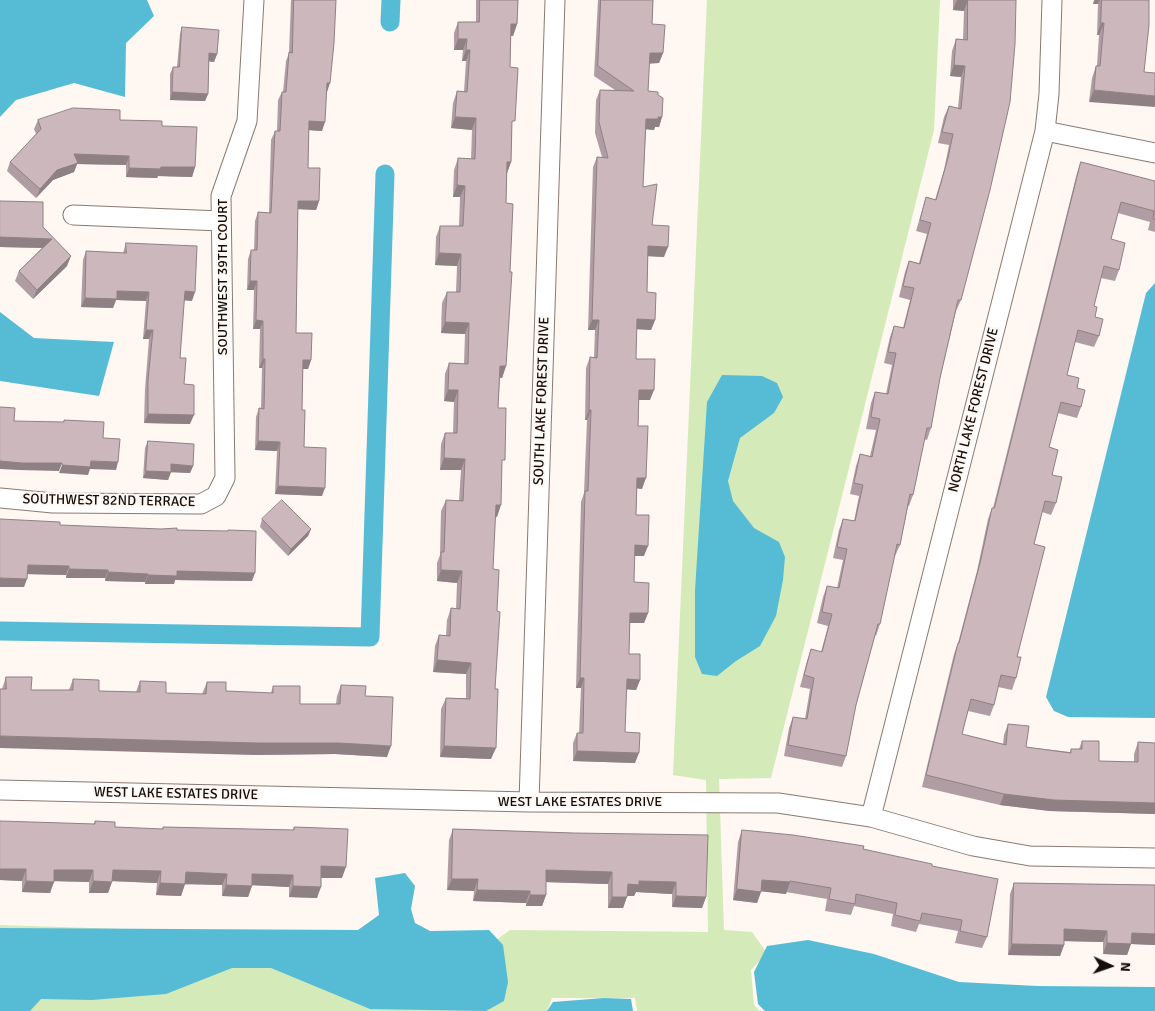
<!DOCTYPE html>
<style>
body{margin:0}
#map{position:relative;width:1155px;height:1011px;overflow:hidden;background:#fef7f2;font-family:Signika,sans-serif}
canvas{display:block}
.north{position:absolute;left:1085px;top:941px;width:50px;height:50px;-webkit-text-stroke:4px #fef7f2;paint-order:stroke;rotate:93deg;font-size:14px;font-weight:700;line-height:20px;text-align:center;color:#140e0b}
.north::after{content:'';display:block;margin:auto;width:18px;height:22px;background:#140e0b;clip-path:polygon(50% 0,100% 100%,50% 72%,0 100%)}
</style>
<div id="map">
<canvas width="1155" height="1011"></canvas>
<div class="north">N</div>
</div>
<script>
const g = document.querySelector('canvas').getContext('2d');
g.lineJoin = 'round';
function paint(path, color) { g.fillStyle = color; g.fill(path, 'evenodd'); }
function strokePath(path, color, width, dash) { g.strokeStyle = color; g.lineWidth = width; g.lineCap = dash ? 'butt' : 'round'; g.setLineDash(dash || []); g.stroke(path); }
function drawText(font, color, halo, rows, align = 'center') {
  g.font = font + ' Signika,sans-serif'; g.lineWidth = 4; g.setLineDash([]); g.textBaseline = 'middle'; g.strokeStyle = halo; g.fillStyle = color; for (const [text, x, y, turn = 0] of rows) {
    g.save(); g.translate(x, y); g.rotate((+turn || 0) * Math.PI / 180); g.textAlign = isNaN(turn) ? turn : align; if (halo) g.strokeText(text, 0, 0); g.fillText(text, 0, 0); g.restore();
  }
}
paint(new Path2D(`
 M707,0H940L934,130L771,778L719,779L724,930L752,932L767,953L751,970L754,1005L760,1011H637L635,998H552L547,1011H0V925L495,941L510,930L708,932L706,780L673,775Z`), '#d4eab9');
paint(new Path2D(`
 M0,0H147L154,16L126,43L125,97L74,83L16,100L0,117Z
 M1155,283V718L1068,717L1054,711L1046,697L1146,293Z
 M0,312L34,338L114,342L99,396L0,381Z
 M722,375L762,376L777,383L783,397L774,413L740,438L728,481L733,501L754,528L779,542L785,557L783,580L776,616L760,646L736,661L717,676L702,674L695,657V590L707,402Z
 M405,873L415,886L411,909L415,923L430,931L489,930L503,945L508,982L504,1001L486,1011L370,1009L271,968H232L166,994L92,1000L41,999L30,1011H0V928L358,930L379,915L375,878Z
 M808,940L874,954L959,982L1037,986L1155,987V1011H765L758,1004L754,972L767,946Z
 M604,998L631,999L633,1011H547L553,1002Z`), '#56bcd6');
strokePath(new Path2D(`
 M390,22L391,0
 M0,631L370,637L385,174`), '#56bcd6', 19);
const minor = new Path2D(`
 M1045,131L1155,153
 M73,215L221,221
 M0,498L53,503L201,504L216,496L225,478L221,196L247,121L254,0
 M0,790L529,802L778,803L871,817L973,846L1030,856L1155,858
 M529,802L555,0
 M871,817L1045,131L1049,94L1052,0`);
strokePath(minor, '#8a7970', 21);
strokePath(minor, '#fff', 19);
paint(new Path2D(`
 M289,0H336L327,92L322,131L309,130L308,168L319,201L316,210L298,209L296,333L311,360L308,369H303L302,410L304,447L322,496L275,494L277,451L255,450L256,417L259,408H261L262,368H259L260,329H253L254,290H247L248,259L251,250H254L255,221L258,212L269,213L271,140L275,131H277L278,100L282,92H283L286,61L289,53L291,0Z
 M476,0H518L517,24L513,36H511L510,67L512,127L511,162L507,173L506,203V366L502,378L500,377L498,408L502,467L497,517L495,516L493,569L497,611L491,759L440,757L441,709L446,698H466V674L433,672L435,646L439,635L446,636L447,620L451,608L456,609L457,583L437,581V563L440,555L441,511L446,500L459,501L461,470H440L441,444L445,433H453L454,402L444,401L445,374L449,363L464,364L465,334L441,333L442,303L447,292H456L457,266L435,265L436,237L440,226H459L460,197H453L454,170L458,158L471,159L472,130L451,128L453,103L457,91L464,92L466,61H462L463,50H454V33L458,22H476Z
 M598,0H653L652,24L663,53L659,63H649L648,91L658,95L662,117L659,127H655L654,130L646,129L643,187L652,225L664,257L648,256L647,292L655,320L651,330L636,329V359L650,400H639L638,426L642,489L637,488L636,515L644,556H634V582L648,613L644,623H630L629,654L640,680L636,690L626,689L625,732L635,763L573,761V743L577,733H579L581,688H576L581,502L584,493L587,420H585L586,368L590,357H594L595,330H588L593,167L597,157H602L595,133L596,100L600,90H615L594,76Z
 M953,0H1016L961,300L956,311L940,378L931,428L927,440L924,439L913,495L909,506H908L900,545L895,556H894L880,624L876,636L875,635L856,705L846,756L842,767L784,756L789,728L793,717L805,719L810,689L800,687L807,661L811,649L821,652L828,626L817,623L823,597L827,586L837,588L843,560L833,558L839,530L843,519L854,521L859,496L850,494L856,466L860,454L870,456L876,430L866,429L871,403L875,392L886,394L892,365L884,363L890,337L894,326L903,328L910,300L899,297L905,272L909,261L919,263L927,234L916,231L926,197L935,200L944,170L949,145L938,143L944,117L949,106L958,108L961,77L950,76L952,51L956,39L963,40L964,11L953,10Z
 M1094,0H1149L1089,102L1092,78L1096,66H1097L1099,35H1097L1098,4H1093Z
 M182,27L217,54L214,62L209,61L208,94L205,101L170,100V74L173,67H177L180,34Z
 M38,120H120L162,126L195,167L192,177L158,176L157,178L126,177V165L77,164L74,172L53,180L36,198L7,171L10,162L36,134L34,129Z
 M1081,162L1155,181V232L1148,230L1150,222L1118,213L1111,239L1119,270L1115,281L1101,278L1094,306L1095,317L1099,336L1094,347L1075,342L1067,375L1077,388L1081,407L1077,418L1058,413L1049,447L1056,503L1051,515L1042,512L1034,544L1017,657L1016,678L1012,690L998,687L994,705L990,716L968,711L962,734L1003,744L1004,735L1008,724L1026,747L1070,752L1071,749H1079L1082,741L1099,761L1134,762V754L1138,742L1155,743V814L1050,811L1000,805L922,787L954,654L958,643L977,571L988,519L992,508H993L1077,173Z
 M0,201L43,227L67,266L33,299L15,281L19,271L42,248L0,247Z
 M126,243L192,301L184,300L180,358L190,424L144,423L145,389L149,339H143L146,301L116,300L113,308L81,307L83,260L86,251L123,253Z
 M148,441L193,466L190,473L171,472L168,480L143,478L145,448Z
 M262,519L311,529L308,536L288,556L260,527Z
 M60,525L177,530L252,581L175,580L174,584H145V582L105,581V578H66V575L27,574L24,587H0Z
 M6,677L31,690H69L73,679L99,691L136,692L140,681L166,693L202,694L207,682L226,691L271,693L273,686L300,704H336L337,696L341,685L365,696L387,757L335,754L253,755L2,689Z
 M95,821L115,827L162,829L163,827L293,830L294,827L342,878H321L317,898L289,897V887L252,885L248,897L222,896V885L185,884L181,896L156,895L157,883L112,881L108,893H89V882L54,881L50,893L22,892V881L0,880L94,824Z
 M453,829L573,833L706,897L702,908L672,907V894L636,892L634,896H627L623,908H608V884L546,882V895L542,906H526V903L473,901L474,891L447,890L449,840Z
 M742,830L863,849L932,866L987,937L982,948L955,943L958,931L919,924L916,932L891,926L893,914L854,906L851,915L825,911L827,899L786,892V894L761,891L757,903L733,900L738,842Z
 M1014,883L1155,885V945L1131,944L1127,955L1103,954V942L1064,941V945L1060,956L1008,955L1010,894Z`), '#af9da3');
paint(new Path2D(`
 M957,0H968L964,11L953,10Z
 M1095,0H1100L1098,4H1093Z
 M1101,23H1104L1099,35H1097Z
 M511,24H517L513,36L507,35Z
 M458,39H467L463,50H454Z
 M466,50H470L466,61H462Z
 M209,53L217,54L214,62L206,61Z
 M650,53H663L659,63L646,64Z
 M954,65L965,66L961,77L950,76Z
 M327,83H330L327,92H323Z
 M1094,90L1155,96V107L1089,102Z
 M172,92L208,94L205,101L170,100Z
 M455,117L476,118L472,130L451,128Z
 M658,117H662L659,127H655L654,130L642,129L646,119Z
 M309,121L325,122L322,131L306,130Z
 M74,154L129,156L126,165L77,164L74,172L53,180L36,198L40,189L57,170Z
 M507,162H511L507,173H503Z
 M161,167H195L192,177L158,176L157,178L126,177L129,168Z
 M457,185L465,186L460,197H453Z
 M298,201H319L316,210L295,209Z
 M0,237L52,239L48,248L0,247Z
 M648,246L668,247L664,257L644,256Z
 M439,253L461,254L457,266L435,265Z
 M71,256L67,266L33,299L37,290Z
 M250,281H257L254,290H247Z
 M117,291L149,292L146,301L116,300L113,308L81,307L85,298Z
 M185,291L195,292L192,301L181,300Z
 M637,319L655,320L651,330L633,329Z
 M256,320L263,321L260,329H253Z
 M592,320H599L595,330H588Z
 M445,322L469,323L465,334L441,333Z
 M146,330H153L149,339H143Z
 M263,359H265L262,368H259Z
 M303,360H311L308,369H300Z
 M500,366H506L502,378L496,377Z
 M448,390H458L454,402L444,401Z
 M639,390H654L650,400H636Z
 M589,410H591L587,420H585Z
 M148,414L194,415L190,424L144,423Z
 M258,441L280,442L277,451L255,450Z
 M444,458L465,459L461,470H440Z
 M0,461L62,463L59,471L19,470L0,469Z
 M91,461L118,462L116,470L90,469L88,475L59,473L62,465Z
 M171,464L193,466L190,473L169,472Z
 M146,471L171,472L168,480L143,478Z
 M637,478H646L642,489L634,488Z
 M278,486L325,488L322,496L275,494Z
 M496,505H501L497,517L492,516Z
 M311,529L308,536L288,556L291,549Z
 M635,545L648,546L644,556H631Z
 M28,565L69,566L66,575L24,574Z
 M69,569L108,570L105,578H66Z
 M441,570L462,571L457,583L437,581Z
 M177,571L255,573L252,581L175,580L174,584H145L148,575Z
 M108,572L148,574L145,582L105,581Z
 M0,578L27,579L24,587H0Z
 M630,613H648L644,623H626Z
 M437,660L471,663L466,674L433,672Z
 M580,678H584L581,688H576Z
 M627,679L640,680L636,690L623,689Z
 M0,736L339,743L391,746L387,757L335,754L253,755L0,748Z
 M444,746L496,748L491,759L440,757Z
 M577,751L639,753L635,763L573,761Z
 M1004,794L1155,803V814L1050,811L1000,805Z
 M321,866L346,867L342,878H317Z
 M0,869H26L22,881L0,880Z
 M54,870H93L89,882L50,881Z
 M113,870L161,871L157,883L109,881Z
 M546,870L612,872L608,884L542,882Z
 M186,872L227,874L222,885L182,884Z
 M252,874L293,875L289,887L248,885Z
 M452,879H478L474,891L447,890Z
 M762,880L790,882L786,894L758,891Z
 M26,881L54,882L50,893L22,892Z
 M93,881L112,882L108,893H89Z
 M639,881L676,882L672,894L636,892L634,896H624L628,884Z
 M160,883L185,884L181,896L156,895Z
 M226,885L252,886L248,897L222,896Z
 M293,886L321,887L317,898L289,897Z
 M737,889L761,892L757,903L733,900Z
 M477,890L530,891L526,903L473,901Z
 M530,895H546L542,906H526Z
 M676,896L706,897L702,908L672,907Z
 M612,897H627L623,908H608Z
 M1064,929L1107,931L1103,942L1060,941Z
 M1132,933L1155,934V945L1131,944L1127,955L1103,954L1107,943Z
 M1012,944L1064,945L1060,956L1008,955Z`), '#8f8084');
const building = new Path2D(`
 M294,0H336L334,43L330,83H327L325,122L309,121L308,168H320L319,201H298L296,333H312L311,360H303L302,410H305L304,447L326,448L325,488L278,486L280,442L258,441L259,408L264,409L265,359H263V321L256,320L257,281H250L251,250H257L258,212L271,213L275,131H280L282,92H286L289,52L292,53Z
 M480,0H518L517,24H511L510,67L518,68L515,121H512L511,162H507L506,203L513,204L510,272H512L506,366H500L498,408H506L505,460H502L501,505H496L493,569L499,570L497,611L500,612L495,689H498L496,748L444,746L446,698L470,699L471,663L437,660L439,635L450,636L451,608L460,609L462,571L441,570V552H444L446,500L463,501L465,459L444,458L445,433H457L458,390H448L449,363L468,364L469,323L445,322L447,292H460L461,254L439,253L440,226H463L465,186L457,185L458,158L475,159L476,118L455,117L457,91L467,92L470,50H466L467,39H458V22H479Z
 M601,0H653L652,24L665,25L663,53H650L648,91L658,92V95L663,98L662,117H658V119H646L643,187L657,184L652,225L669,226L668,247L648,246L647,292L656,293L655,320L637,319L636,359H655L654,390H639L638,426H648L646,478H637L636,515H649L648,546L635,545L634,582L649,583L648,613H630L629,654H640V680L627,679L625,732L640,733L639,753L577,751V733H583L584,678H580L585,491H588L591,410H589L590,357L597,358L599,320H592L597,157L608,158L599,122L600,90L634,91L598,66Z
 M968,0H1016L1015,44L1010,102L990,190L961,300H958L940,378L931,428H927L913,495L910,494L900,545L897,544L894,559L880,624H878L856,705L846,756L788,745L793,717L807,719L814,678L804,675L811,649L822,652L832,614L822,612L827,586L839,588L847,549L837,547L843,519L855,521L863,485L854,483L860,454L872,457L880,419L871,417L875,392L888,394L896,353L888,352L894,326L904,328L914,288L903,286L909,261L920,264L931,223L920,220L926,197L936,200L948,158L953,134L942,132L949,106L961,109L965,66L954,65L956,39L967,40Z
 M1102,0H1149V25L1144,72L1155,73V96L1094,90L1096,66H1100L1104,23H1101Z
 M182,27L219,30L217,54L209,53L208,94L172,92L173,67H179Z
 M73,108L120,110V120L162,121V126L197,127L195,167H161L160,169L129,168V156L74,154L78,163L57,170L40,189L10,162L41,129L38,120Z
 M1081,162L1155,181V220L1153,219L1154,211L1121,202L1111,239L1125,243L1119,270L1104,266L1094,306L1097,307L1095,317L1103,319L1099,336L1078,330L1067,375L1079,378L1077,388L1085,390L1081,407L1061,402L1049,447L1058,450L1052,475L1062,477L1056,503L1045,501L1034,544L1045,547L1017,657H1021L1016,678L1001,675L994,705L971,699L962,734L1006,745L1008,724L1029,726L1026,747L1071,753V749H1082V741H1099V761L1138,762V742L1155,743V803L1054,800L1004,794L926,775L958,643H959L981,559L992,508H994Z
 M0,201L43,202V227L71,256L37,290L19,271L52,239L0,237Z
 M126,243L197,246L195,292L185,291L180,358H186L184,384L194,385V415L148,414V380L153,330H146L149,292L117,291V299L85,298L86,251L126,253Z
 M0,407L15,408L14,421L64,422V420L104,422L103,438L120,439L118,462L91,461L90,467L62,465V463H22L0,461Z
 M148,441L194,444L193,466L171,464V472L146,471Z
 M282,500L311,529L291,549L262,519Z
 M0,519L60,522V525L161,529L177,528V530L228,531V530L256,531L255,573L177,571V576L148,575V574L108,572V570L69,569V566L28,565L27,579L0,578Z
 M6,677H32L31,690H73V679L99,680V691L140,692V681L166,682V693L206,694L207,682H226V691L273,693V686H300V704H340L341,685L366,686L365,696L393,697L391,746L339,743H257L0,736V689H6Z
 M0,821L95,824V821L115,822V827L163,829V827L294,830V827L348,829L346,867L321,866V887L293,886V875L252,874V886L226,885L227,874L186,872L185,884L160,883L161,871L113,870L112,882L93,881V870H54V882L26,881V869H0Z
 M453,829L573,833L708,835L706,897L676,896V882L639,881V885L628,884L627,897H612V872L546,870V895H530V891L477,890L478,879H452Z
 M742,830L793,835L864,846L863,849L932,864V866L998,879L987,937L960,931L962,920L922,913L920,921L895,915L897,903L856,894L855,904L829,899L831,888L790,881V882L762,880L761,892L737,889Z
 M1014,883L1155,885V934L1132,933L1131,944L1107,943V931L1064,929V945L1012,944Z`);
paint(building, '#ccb7bd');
strokePath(building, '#8f8084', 1);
drawText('14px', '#140e0b', '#fef7f2', [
 ["SOUTHWEST 39TH COURT",223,277,-90],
 ["SOUTH LAKE FOREST DRIVE",542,401,-88],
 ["NORTH LAKE FOREST DRIVE",974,410,-76],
 ["SOUTHWEST 82ND TERRACE",109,501,1],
 ["WEST LAKE ESTATES DRIVE",176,794,1],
 ["WEST LAKE ESTATES DRIVE",580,802]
]);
</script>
